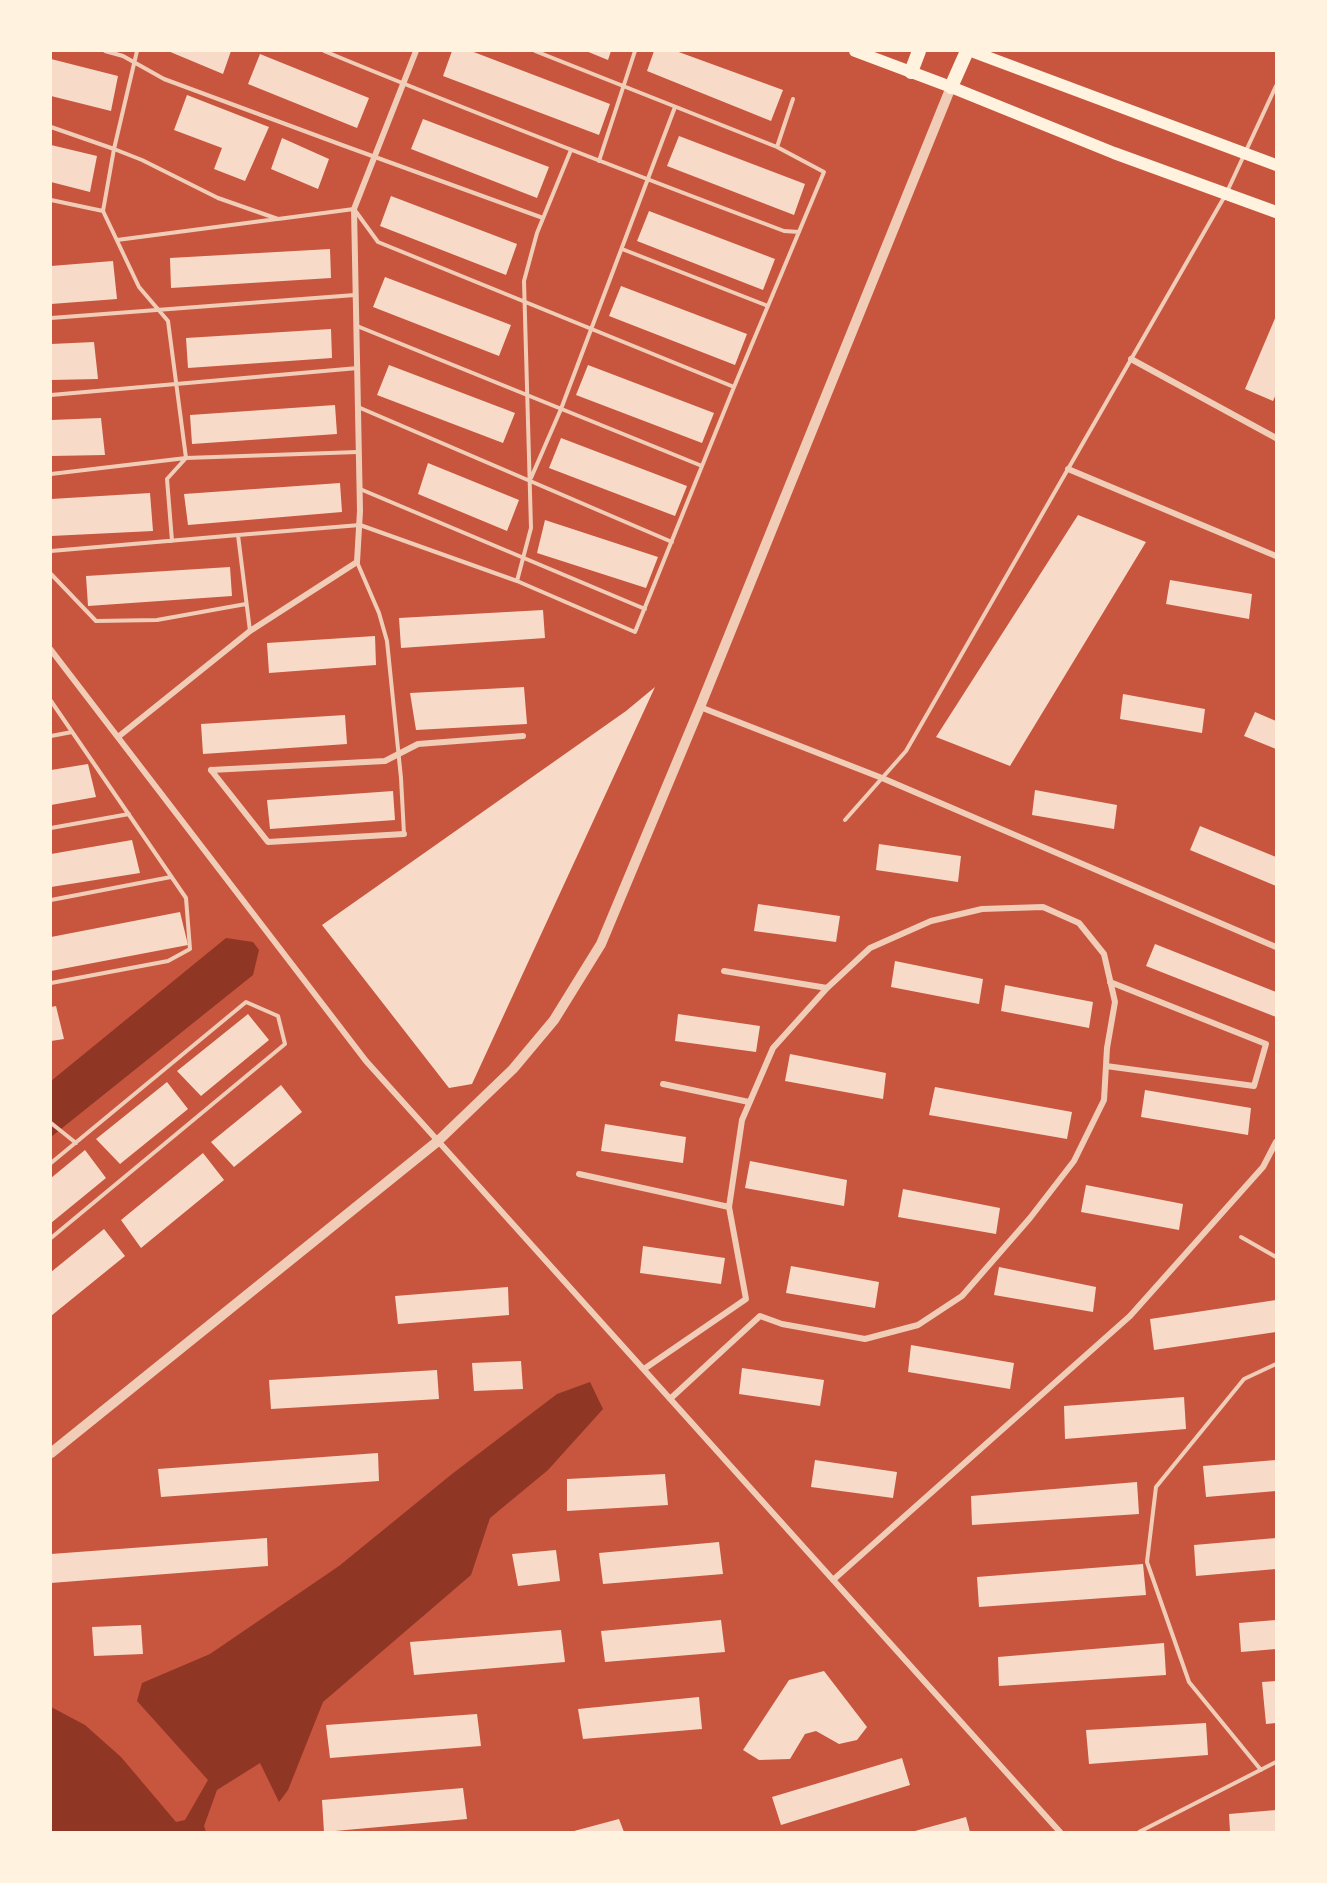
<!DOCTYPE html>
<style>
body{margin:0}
#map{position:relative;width:1327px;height:1883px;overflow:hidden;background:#c8553d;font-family:Quicksand,sans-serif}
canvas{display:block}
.frame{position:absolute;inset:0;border:52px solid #fff3e0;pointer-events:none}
</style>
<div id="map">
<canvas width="1327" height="1883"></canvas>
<div class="frame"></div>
</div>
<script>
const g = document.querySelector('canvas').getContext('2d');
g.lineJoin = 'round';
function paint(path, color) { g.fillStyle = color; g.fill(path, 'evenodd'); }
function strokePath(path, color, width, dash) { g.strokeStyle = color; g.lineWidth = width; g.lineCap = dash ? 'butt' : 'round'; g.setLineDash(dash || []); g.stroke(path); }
paint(new Path2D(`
 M226,938L253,942L259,950L253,975L51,1137V1081Z
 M590,1382L603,1409L548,1470L490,1518L471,1575L323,1702L288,1790L279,1802L260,1763L217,1790L204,1826L206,1832H51V1707L85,1725L121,1757L176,1822L185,1820L208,1780L137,1701L142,1683L210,1654L339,1566L452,1474L557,1394Z`), '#8f3625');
paint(new Path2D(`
 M168,51H231L223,74Z
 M452,51H471L610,104L599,135L443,76Z
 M586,51H611L608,60Z
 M654,51H676L783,90L771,121L647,71Z
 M260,54L369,98L357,128L248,84Z
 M51,59L118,76L111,111L51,96Z
 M187,95L269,127L245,181L214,169L222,148L174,130Z
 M423,119L549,167L537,198L411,149Z
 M679,136L805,184L794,215L667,166Z
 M282,138L329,159L318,189L271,169Z
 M51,145L97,156L90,192L51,182Z
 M391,196L517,244L506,275L380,226Z
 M649,211L775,259L763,290L637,241Z
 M330,249L331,278L171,288L170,258Z
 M113,261L117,299L51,304V266Z
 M385,277L511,325L499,356L373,307Z
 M621,286L747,334L735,365L609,316Z
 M1276,316V394L1273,401L1245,389Z
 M331,329L332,358L188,368L186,338Z
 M94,342L98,379L51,380V344Z
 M389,365L515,413L503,443L377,395Z
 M588,365L714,413L702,443L576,395Z
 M335,405L337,434L192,444L190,415Z
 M101,418L105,455L51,456V420Z
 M561,438L687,486L675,516L549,468Z
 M428,463L519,500L507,531L418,494Z
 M340,483L342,512L188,525L184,494Z
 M150,493L153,531L51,536V499Z
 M1078,515L1146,542L1010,766L936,737Z
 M545,520L658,557L646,588L537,553Z
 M230,567L232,596L88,606L86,576Z
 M1170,580L1252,594L1249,619L1166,604Z
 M543,610L545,638L401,648L399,618Z
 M375,636L376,665L269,673L267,643Z
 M524,687L527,724L416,730L410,693Z
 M655,687L472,1084L449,1088L322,925L626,711Z
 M1123,694L1205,709L1202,733L1120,719Z
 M1255,712L1276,721V749L1244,736Z
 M345,715L347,744L203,754L201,724Z
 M88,764L96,797L51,805V770Z
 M1035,790L1117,805L1114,829L1032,815Z
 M393,791L395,820L270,829L267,800Z
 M1200,826L1276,857V886L1190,850Z
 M132,840L140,873L51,887V854Z
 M879,844L961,856L958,882L876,870Z
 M758,904L840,916L836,942L754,931Z
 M180,912L188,945L51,971V937Z
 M1155,944L1276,992V1017L1146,966Z
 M895,961L983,979L979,1004L891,987Z
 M1005,985L1093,1002L1089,1028L1001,1011Z
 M56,1006L64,1039L51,1041V1007Z
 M248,1014L269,1040L201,1096L177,1071Z
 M678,1014L760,1026L756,1052L675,1041Z
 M790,1054L886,1073L883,1099L785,1081Z
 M167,1082L188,1109L120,1164L96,1139Z
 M281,1085L302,1112L234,1167L211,1142Z
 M935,1087L1072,1112L1067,1139L929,1115Z
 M1145,1090L1251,1108L1248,1135L1141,1117Z
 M605,1124L686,1137L683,1163L601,1151Z
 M85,1150L106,1178L51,1223V1178Z
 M203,1153L224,1180L141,1248L121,1220Z
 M750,1161L847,1180L844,1206L745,1188Z
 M1086,1185L1183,1204L1179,1230L1081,1212Z
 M903,1189L1000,1208L996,1234L898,1217Z
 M104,1229L125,1256L51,1316V1272Z
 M643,1246L725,1258L721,1284L640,1273Z
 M791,1266L879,1282L875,1308L786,1293Z
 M999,1267L1096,1287L1093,1312L994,1295Z
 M508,1287L509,1315L398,1324L395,1296Z
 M1276,1300V1332L1154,1350L1150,1319Z
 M911,1345L1014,1363L1010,1389L908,1372Z
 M521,1361L523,1389L474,1391L472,1363Z
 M742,1368L824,1380L820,1406L739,1394Z
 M437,1370L439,1399L271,1409L269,1380Z
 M1184,1397L1186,1429L1065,1439L1064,1406Z
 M378,1453L379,1481L161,1497L158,1469Z
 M815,1460L897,1472L893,1498L811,1487Z
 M1276,1460V1491L1206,1497L1203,1466Z
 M665,1474L668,1505L567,1511V1479Z
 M1137,1482L1139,1514L972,1525L971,1496Z
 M267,1538L268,1566L51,1583V1554Z
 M1276,1538V1569L1196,1576L1194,1545Z
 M719,1542L723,1574L603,1584L599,1553Z
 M556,1550L560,1581L518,1586L512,1554Z
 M1143,1564L1146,1595L979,1607L977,1577Z
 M721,1620L725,1652L605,1662L601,1631Z
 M1276,1620V1649L1241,1652L1239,1623Z
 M141,1625L143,1654L94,1656L92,1627Z
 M561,1630L565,1662L414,1675L410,1642Z
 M1164,1643L1166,1675L999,1686L998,1657Z
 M824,1671L867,1727L857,1740L839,1744L816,1731L805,1734L790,1759L759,1760L743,1750L789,1680Z
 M1276,1681V1723L1266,1724L1262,1682Z
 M699,1697L702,1729L583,1739L578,1709Z
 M477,1714L481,1746L330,1758L326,1725Z
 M1206,1723L1208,1755L1089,1764L1086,1730Z
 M902,1758L910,1785L781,1825L772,1797Z
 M463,1788L467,1819L324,1832L322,1800Z
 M1276,1810V1832H1230L1229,1814Z
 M966,1817L970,1832H915V1831Z
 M619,1819L624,1832H574V1831Z`), '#f7dbc8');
strokePath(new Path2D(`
 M105,51L123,56L164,79L342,145L543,218
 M324,51C476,114 630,173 784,231L799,232
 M535,51L777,147L793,99
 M51,127L114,149L137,51
 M599,161L635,51
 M51,200L103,211L139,287L168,321L186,458L167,479L172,541
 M103,211L114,149L142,160L218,198L278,219L354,209L378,242L734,387L824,172L777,147
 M117,240L277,219
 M622,249L768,306
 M51,318L355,295
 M357,326L702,466L734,387
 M51,395L358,368
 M358,407L672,542
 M51,474L186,458L358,452
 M531,478L561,409L675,107
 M360,489L645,609
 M238,535L360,525L517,581L635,632L702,466
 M51,551L238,535L250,631
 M357,562L379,613L387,641L401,778L404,834
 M51,574L96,621L157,620L246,604
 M517,581L531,528L524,281L537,233L571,150
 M51,701L186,898L190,949L168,961L51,983
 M51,736L72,732
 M845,820L906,751L1226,194L1276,86
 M51,828L129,814
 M51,900L171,877
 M51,1123L76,1143
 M51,1163L246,1002L278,1016L285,1044L51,1238
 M1241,1237L1276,1257
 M1261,1770L1189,1682L1147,1562L1156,1487L1244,1379L1276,1364
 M1139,1832L1276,1762`), '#f1ccb7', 4);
strokePath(new Path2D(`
 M1131,359L1276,438
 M1068,469L1276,556
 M51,650L366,1061L1060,1832
 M700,707L882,778L1276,947
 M118,737L250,631L357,562L360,511L354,209L416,51
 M211,770L385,761L418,744L523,736
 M211,770L268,842L404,834
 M724,971L827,988
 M1106,1066L1254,1086L1266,1044L1110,982
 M663,1084L749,1102
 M579,1174L729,1207L742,1120L773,1048L827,988L870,948L931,921L982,909L1043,907L1079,923L1104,954L1115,1002L1107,1048L1104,1100L1074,1161L1030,1218L962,1296L918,1325L865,1339L782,1324L760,1316L670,1399
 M644,1369L746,1299L729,1207
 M833,1580L1130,1316L1263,1167L1276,1142`), '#f1ccb7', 6);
strokePath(new Path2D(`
 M51,1453L438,1141L513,1069L554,1020L601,944L700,707L951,87`), '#f1ccb7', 10);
strokePath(new Path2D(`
 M855,51L951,87L1114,153L1276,212
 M971,51L1276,165`), '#fff3e0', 12);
strokePath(new Path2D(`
 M911,72L919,51
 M951,87L967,51`), '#fff3e0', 14);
</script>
